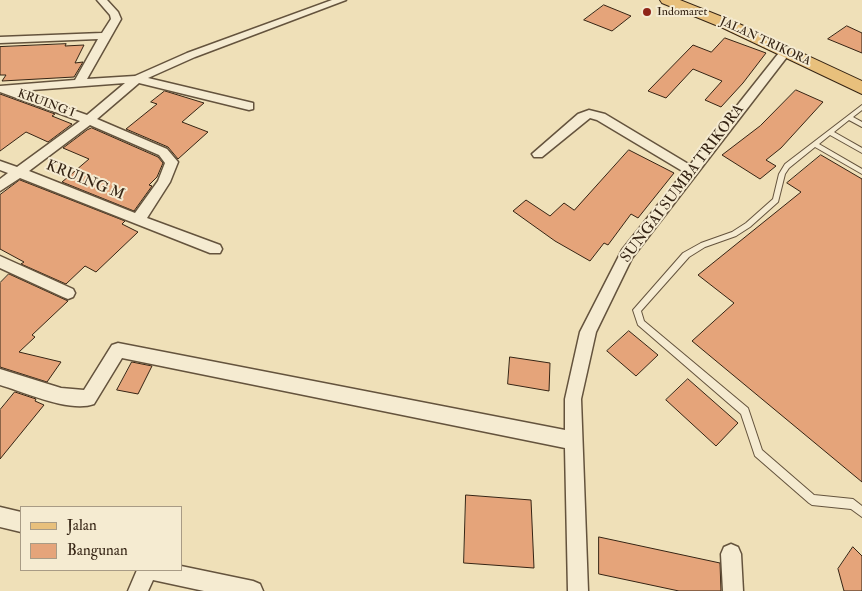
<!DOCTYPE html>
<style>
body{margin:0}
#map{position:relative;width:862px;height:591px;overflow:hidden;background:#efe0b8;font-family:"IM FELL Double Pica",serif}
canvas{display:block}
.legend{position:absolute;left:20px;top:506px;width:162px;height:65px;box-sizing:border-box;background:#f5ebd1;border:1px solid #a89b85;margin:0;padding:6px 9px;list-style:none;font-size:15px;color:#352414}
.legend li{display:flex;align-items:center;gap:10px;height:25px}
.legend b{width:25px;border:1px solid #a89b85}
</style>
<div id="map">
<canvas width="862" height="591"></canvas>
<ul class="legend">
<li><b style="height:6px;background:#e8c07c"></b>Jalan</li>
<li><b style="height:14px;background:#e5a47a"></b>Bangunan</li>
</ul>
</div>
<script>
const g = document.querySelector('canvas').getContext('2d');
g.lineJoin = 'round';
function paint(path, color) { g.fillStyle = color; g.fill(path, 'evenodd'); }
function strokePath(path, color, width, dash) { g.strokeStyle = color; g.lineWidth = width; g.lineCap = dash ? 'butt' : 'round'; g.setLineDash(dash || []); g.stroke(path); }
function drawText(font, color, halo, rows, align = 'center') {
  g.font = font + ' "IM FELL Double Pica",serif'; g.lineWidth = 4; g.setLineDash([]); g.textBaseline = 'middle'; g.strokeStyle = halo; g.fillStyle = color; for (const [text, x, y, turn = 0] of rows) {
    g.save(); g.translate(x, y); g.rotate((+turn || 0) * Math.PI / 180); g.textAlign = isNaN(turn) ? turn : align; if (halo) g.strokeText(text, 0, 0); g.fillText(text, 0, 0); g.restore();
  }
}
const building = new Path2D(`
 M604,5L631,16L612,31L584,20Z
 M847,26L862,33V53L828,39Z
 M725,38L766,53L743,83L721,107L705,100L722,81L693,69L666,98L648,91L693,45L711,52Z
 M66,44L65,46L84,45L75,63L83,62L74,77L2,81L6,75H0V47Z
 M796,90L823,102L781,148L766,160L776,166L760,179L722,155L760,126Z
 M165,91L204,103L182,122L208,132L178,159L168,147L126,129L157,104L151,102Z
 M0,94L55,114L52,116L72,124L48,142L26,132L0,151Z
 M92,128L158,157L163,163L157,177L149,185L152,186L134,211L62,182L89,159L63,148L87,130Z
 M629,150L674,173L638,218L631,214L608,245L604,243L590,261L555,241L513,211L526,200L550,216L564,203L574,210Z
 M821,155L862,179V482L692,341L734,303L698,275L801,192L787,183Z
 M20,180L125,221L122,224L138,232L96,272L85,266L66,284L21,264L24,262L0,249V195Z
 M9,274L68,301L32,335L35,337L19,352L61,362L47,382L0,367V283Z
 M629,331L658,355L636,376L607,351Z
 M510,357L550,363L549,391L508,384Z
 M132,362L152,366L138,394L117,390Z
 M688,379L738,423L716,446L666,400Z
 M15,392L36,399L35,401L44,405L0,459V410Z
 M466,495L531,500L534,568L464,563Z
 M599,537L720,563L721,591H679L599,574Z
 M853,547L862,556V591H844L838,569Z`);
paint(building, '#e5a47a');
strokePath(building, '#352414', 1);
const lane = new Path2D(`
 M862,105V110L853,117L862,122V127L849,120L834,132L862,148V153L830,135L819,144L862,169V174L815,147L789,168L785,174L778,202L750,227L736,236L705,247L689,257L641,311L644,321L748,408L762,450L814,495L853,499L862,506V517L851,509L812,505L809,503L755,456L741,414L638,325L633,310L683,253L701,243L732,232L746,223L773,199L779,174L785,164Z`);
const street = new Path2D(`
 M97,0H107L118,12L121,19L87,79L135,76L187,53L332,0H346L195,57L148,78L253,103V109L249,110L139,83L97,119L167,149L178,162L170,182L147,218L220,245L222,249L220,253H210L20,178L0,191V179L8,173L0,170V161L17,167L80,121L0,92V86L75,80L98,39L0,43V37L102,33L111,19L110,15ZM125,83L87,115L19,91ZM90,125L159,155L165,163L158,181L135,213L29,171Z
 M786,48L791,51L790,53L632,258L596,332L581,399L588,591H568L565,448L122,358L94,404C70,413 24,392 0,385V369L61,388L84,390L112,345L118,343L565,430V399L580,332L622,250L684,172L597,120L590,118L542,157H534L532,154L578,114L589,110L605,114L690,165L782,49Z
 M0,256L73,289L75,293L73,297L68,299L63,297L0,268Z
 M0,507L21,512V532L0,527Z
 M731,544L738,547L741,554L743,591H723L721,554L724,547Z
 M181,566L253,581L260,584L263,591H204L153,580L148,591H128L137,570H181Z`);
const primary = new Path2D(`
 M660,0H680L735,22L862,81V94L723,28L662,3Z`);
strokePath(lane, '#64533d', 2);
strokePath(street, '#64533d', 3);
strokePath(primary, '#352414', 2);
paint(lane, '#f5ebd1');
paint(street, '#f5ebd1');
paint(primary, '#e8c07c');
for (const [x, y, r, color] of [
 [647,12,5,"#8f2418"]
]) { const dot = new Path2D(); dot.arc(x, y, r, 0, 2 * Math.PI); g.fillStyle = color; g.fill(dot); strokePath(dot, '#f5ebd1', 2); }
drawText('12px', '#352414', '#f5ebd1', [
 ["Indomaret",657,12]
], 'left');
drawText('12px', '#352414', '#f5ebd1', [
 ["JALAN TRIKORA",765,42,25],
 ["KRUING I",46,104,20]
]);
drawText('15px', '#352414', '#f5ebd1', [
 ["KRUING M",85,181,22],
 ["SUNGAI SUMBA TRIKORA",683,184,-53]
]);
</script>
